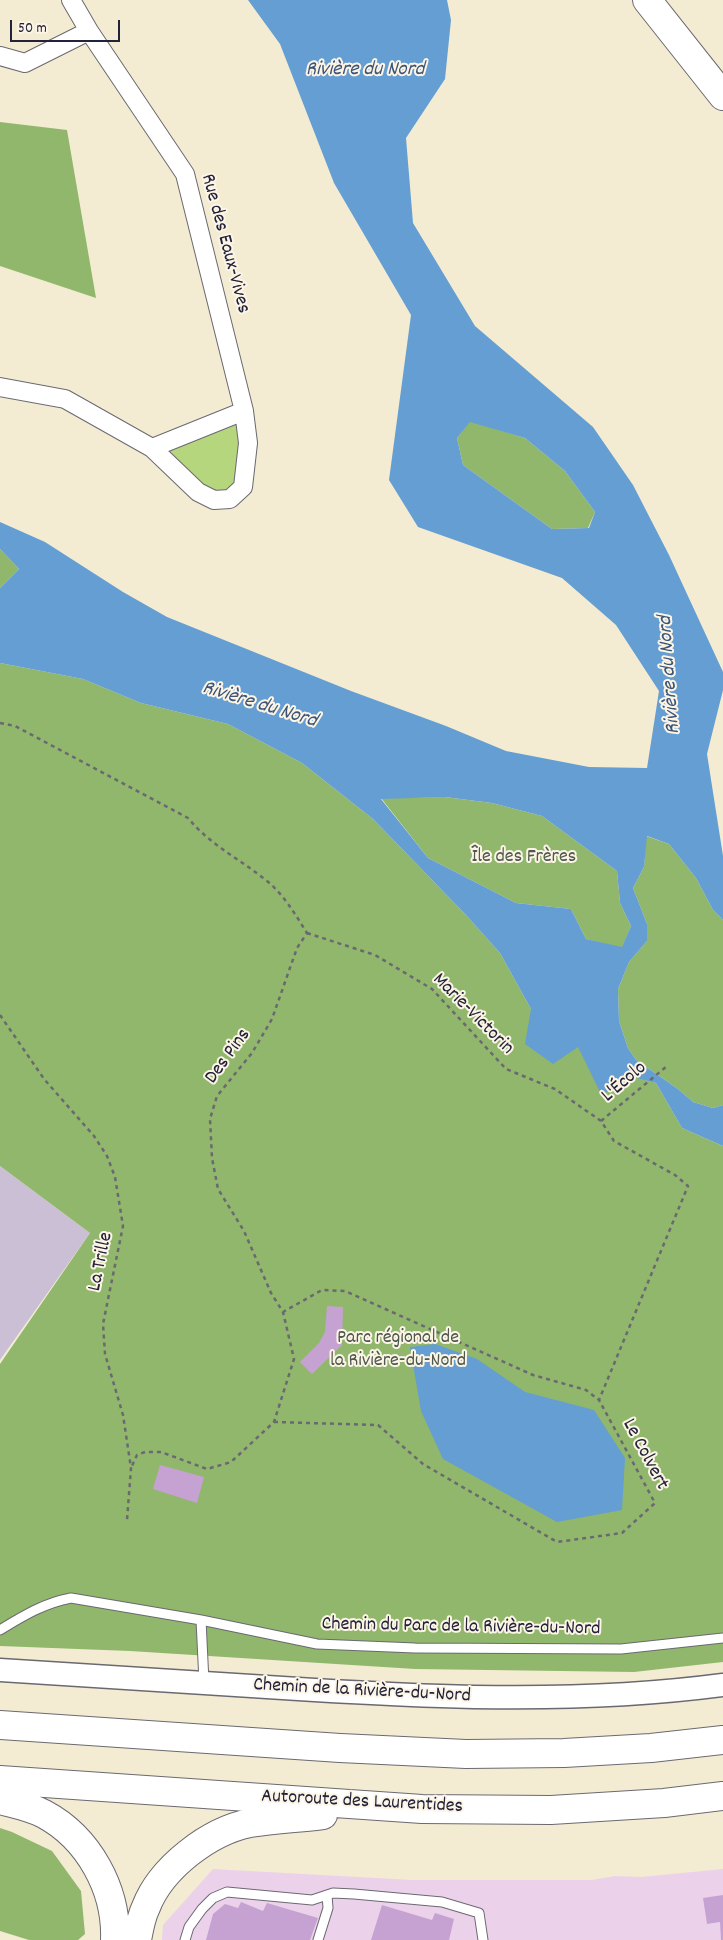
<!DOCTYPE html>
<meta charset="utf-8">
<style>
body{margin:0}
#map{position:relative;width:723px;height:1940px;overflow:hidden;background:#f3ecd2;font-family:Dekko,sans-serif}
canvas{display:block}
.scale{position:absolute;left:10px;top:20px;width:110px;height:22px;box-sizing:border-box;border:2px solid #22223b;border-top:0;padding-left:6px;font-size:15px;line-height:18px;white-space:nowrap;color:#22223b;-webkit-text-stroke:4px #fcf5e5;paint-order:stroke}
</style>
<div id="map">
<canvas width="723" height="1940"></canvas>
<div class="scale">50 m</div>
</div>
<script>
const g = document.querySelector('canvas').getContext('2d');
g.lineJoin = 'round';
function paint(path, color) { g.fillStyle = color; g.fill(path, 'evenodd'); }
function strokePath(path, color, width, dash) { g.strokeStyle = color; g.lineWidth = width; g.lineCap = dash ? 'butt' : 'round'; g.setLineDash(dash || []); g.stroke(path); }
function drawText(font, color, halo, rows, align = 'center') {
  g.font = font + ' Dekko,sans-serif'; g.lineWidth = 4; g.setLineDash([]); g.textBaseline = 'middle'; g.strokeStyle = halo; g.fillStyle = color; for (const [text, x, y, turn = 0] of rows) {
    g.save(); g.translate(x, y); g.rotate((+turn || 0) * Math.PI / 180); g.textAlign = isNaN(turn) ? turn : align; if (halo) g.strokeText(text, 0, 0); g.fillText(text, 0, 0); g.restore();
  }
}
paint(new Path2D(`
 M213,1869L412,1880H592L615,1876L641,1877L723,1869V1940H162L163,1925Z`), '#ecd1eb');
paint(new Path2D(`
 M0,1166L90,1233L0,1360Z`), '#cbbfd5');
paint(new Path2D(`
 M244,411L243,487L214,500L152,448Z`), '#b6d67d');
paint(new Path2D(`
 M0,122L67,130L96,298L0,266Z
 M470,421L525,438L565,471L595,512L588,528L552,529L463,465L457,438Z
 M0,549L19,569L0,588Z
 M0,663L83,679L141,703L228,724L302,763L373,819L465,914L500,953L531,1009L578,1047L625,1074L656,1083L682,1128L723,1146V1662L634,1672L415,1669L130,1651L0,1646V1364L90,1233L0,1166Z
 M445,797L492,803L542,816L617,871L620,903L631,926L622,948L586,939L571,909L516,903L428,858L381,798Z
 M646,836L669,844L696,878L713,910L723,920V1105L713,1108L693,1102L678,1089L636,1060L628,1048L619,1021L618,989L629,962L647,941V924L633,888L644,867Z
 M0,1828L12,1832L52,1851L81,1891L85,1934L78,1940H29L0,1931Z`), '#90b76c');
paint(new Path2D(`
 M248,0H447L451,20L445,79L406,138L413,223L475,326L593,427L633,485L669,555L723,672V690L707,754L723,856V920L713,910L696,878L669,844L647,836L644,867L633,888L647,924V941L629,962L618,989L619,1021L628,1048L636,1060L678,1089L693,1102L713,1108L723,1105V1146L682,1128L656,1083L625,1075L602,1096L578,1047L553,1064L525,1044L531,1009L500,953L465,914L373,819L302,763L228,724L141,703L83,679L0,663V588L19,569L0,549V522L45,542L123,592L167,617L351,691L446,726L506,751L589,767L647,768L659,691L616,625L562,578L418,527L389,480L411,315L334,183L280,44ZM470,422L525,438L565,471L595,512L589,528L552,529L463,465L457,438ZM445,797L492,803L542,816L617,871L620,903L631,926L622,947L586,939L571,909L516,903L428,858L381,799Z
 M435,1344L477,1359L525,1392L594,1410L625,1458L622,1510L557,1522L443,1459L421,1411L410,1347Z`), '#649ed3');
paint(new Path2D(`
 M327,1306L343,1307L342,1345L312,1374L300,1362L319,1343L325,1332Z
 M160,1465L204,1477L197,1503L153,1489Z
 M723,1895V1940H721L720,1922L707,1924L703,1898Z
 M241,1902L263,1911L267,1903L318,1918L310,1940H206L213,1914L225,1904L238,1908Z
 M382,1905L432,1920L435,1913L454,1919L449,1940H371Z`), '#c6a2d3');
const service = new Path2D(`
 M201,1620L204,1682
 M0,1630C23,1616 44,1603 71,1598L201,1620L317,1644L415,1648L621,1649L723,1638
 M185,1940L189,1927L202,1909L213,1898L227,1892L312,1900L333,1893L354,1894L442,1902L479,1913L483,1940
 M318,1940L328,1908L327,1895`);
const minor = new Path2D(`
 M0,56L25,63L89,31
 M0,387L65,399L152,448L244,411L185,174L89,31L71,0
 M152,448L198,492L214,500L230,499L243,487L248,443L244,411`);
const tertiary = new Path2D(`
 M0,1670C89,1675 178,1681 267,1687C419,1697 572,1705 723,1685`);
const motorway = new Path2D(`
 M647,0L723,96
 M0,1725L340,1748L466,1754L564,1753L651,1748L723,1740
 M0,1780L422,1809L551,1810L664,1803L723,1796
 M0,1800C15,1804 31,1807 44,1814C89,1838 117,1890 115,1940
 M137,1940C139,1929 141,1917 146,1907C161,1868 209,1831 250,1823C274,1819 299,1818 323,1815`);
strokePath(service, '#6b6970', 11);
strokePath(minor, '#6b6970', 20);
strokePath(tertiary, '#6b6970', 25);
strokePath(motorway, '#6b6970', 30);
strokePath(new Path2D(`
 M0,723L15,726L188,818C210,845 240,859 267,881C284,895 295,914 307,933L297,948L272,1019L252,1053L217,1096L210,1119L212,1158L218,1189L244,1231L271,1293L283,1312L294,1359L274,1422L231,1462L207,1469L161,1452H145L137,1455L131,1468
 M307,933L375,955L432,989L506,1069L555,1089L601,1121L614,1141L675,1175L688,1186L599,1400
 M0,1015L44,1079L94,1136L107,1156L115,1177L123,1226L103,1324L105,1354L123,1415L131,1468L127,1520
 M601,1121L667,1066
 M274,1422L378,1425L423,1464L557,1542L622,1533L655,1503L599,1400L586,1390L533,1375L345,1291L322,1290L283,1312`), '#6b6970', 2.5, [4, 4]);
strokePath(service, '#fff', 9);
strokePath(minor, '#fff', 18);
strokePath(tertiary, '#fff', 22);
strokePath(motorway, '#fff', 28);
drawText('20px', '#22223b', '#fcf5e5', [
 ["Rue des Eaux-Vives",224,244,75],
 ["Marie-Victorin",472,1015,45],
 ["Des Pins",229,1057,-54],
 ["L'Écolo",625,1083,-40],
 ["La Trille",102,1262,-78],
 ["Le Colvert",644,1455,62],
 ["Chemin du Parc de la Rivière-du-Nord",461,1628,1],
 ["Chemin de la Rivière-du-Nord",362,1692,3],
 ["Autoroute des Laurentides",362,1803,3]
]);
drawText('20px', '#4e584f', '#fcf5e5', [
 ["Île des Frères",524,858],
 ["Parc régional de",398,1339],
 ["la Rivière-du-Nord",398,1362]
]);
drawText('italic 21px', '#3c5478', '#fcf5e5', [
 ["Rivière du Nord",365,71],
 ["Rivière du Nord",671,675,-94],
 ["Rivière du Nord",259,706,17]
]);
</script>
